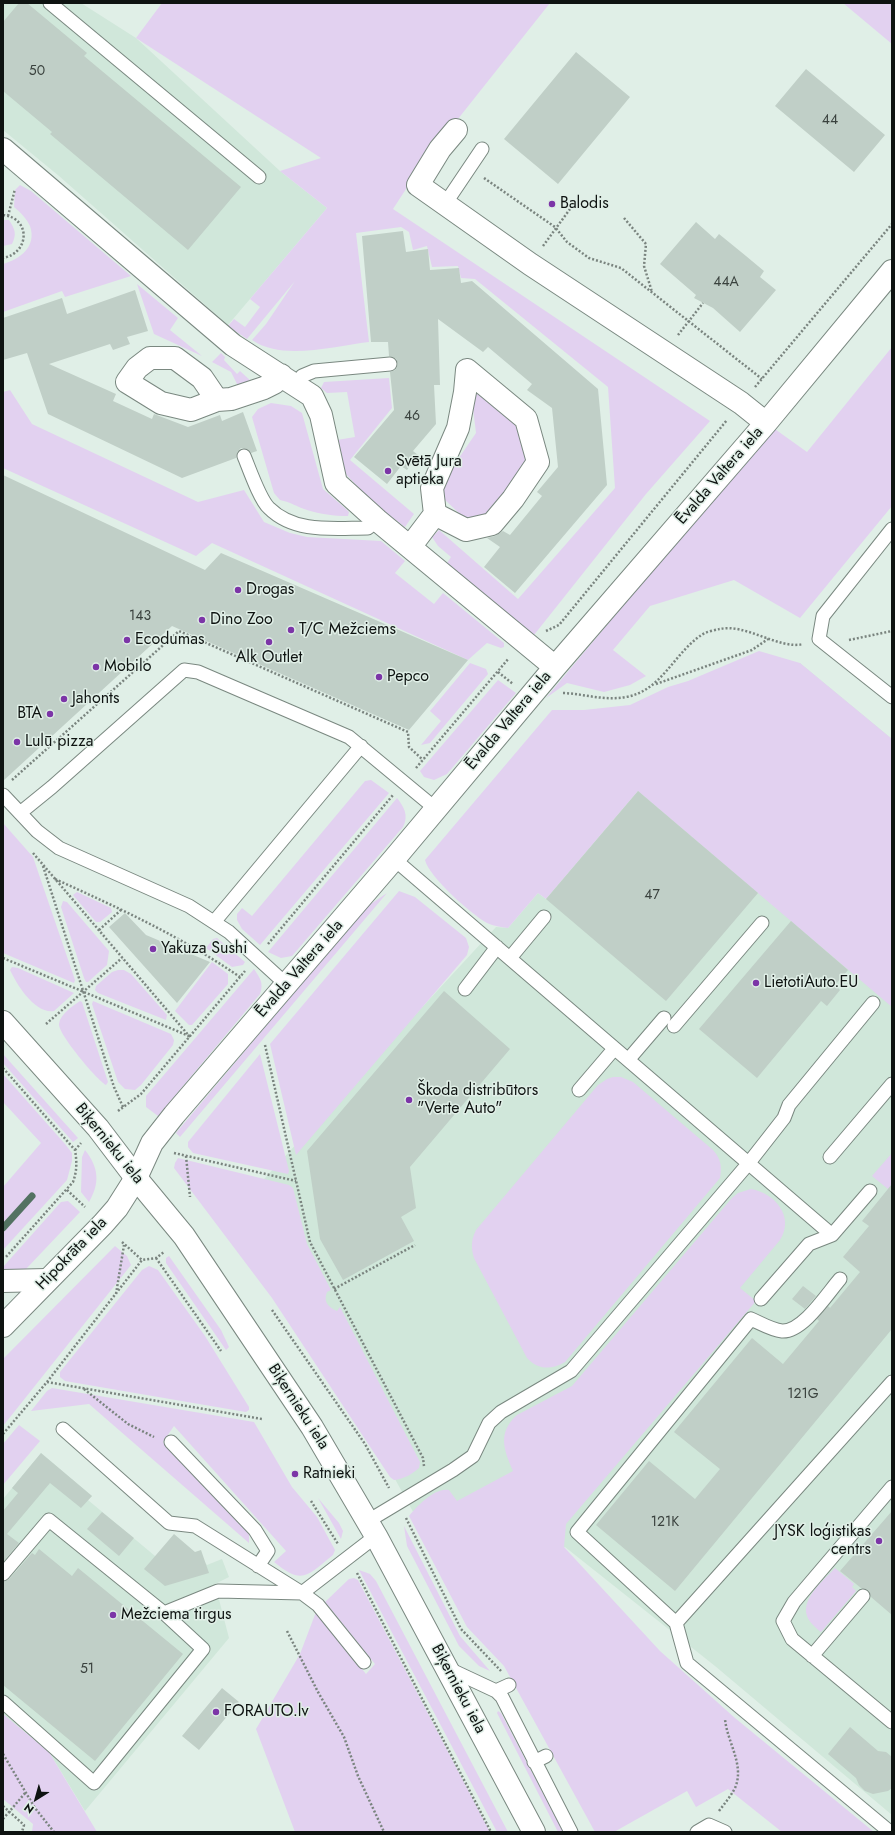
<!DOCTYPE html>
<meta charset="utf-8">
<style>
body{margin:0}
#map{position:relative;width:895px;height:1835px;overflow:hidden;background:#e0efe7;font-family:Jost,sans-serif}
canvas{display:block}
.frame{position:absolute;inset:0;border:4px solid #0e1311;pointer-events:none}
.north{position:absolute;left:16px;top:1779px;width:40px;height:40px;-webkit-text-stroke:3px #e0efe7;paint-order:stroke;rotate:217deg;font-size:11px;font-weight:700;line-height:16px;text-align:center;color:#0e1311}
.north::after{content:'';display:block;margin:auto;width:14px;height:18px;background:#0e1311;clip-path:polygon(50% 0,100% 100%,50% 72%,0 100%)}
</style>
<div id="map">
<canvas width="895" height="1835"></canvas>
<div class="frame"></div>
<div class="north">N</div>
</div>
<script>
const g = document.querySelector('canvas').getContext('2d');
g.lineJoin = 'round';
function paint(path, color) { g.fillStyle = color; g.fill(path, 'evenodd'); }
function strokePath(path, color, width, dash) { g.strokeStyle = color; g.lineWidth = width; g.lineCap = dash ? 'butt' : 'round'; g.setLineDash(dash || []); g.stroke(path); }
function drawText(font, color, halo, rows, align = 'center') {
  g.font = font + ' Jost,sans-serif'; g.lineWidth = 3; g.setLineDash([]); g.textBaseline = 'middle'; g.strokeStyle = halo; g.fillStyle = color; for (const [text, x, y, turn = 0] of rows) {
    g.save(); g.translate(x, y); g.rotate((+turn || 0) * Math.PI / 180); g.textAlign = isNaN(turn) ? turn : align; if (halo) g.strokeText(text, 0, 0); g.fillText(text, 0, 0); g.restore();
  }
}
paint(new Path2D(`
 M3,3H81L136,38L280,171L327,208L228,325L59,176L3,130Z
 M800,663L892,739V1815L715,1666L565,1547L449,1577L390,1470L254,1190L496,927L508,928L538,893L546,899L638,791Z
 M41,1453L92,1496L88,1500L173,1571L204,1561L207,1565L222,1559L229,1577L215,1584L229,1638L85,1811L49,1752L3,1714V1499Z`), '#d0e7da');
paint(new Path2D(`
 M162,3H550L423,163L393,209L710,421L646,494L534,635L447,563L451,557L438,546L432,537L439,530L518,599L615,488L608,387L475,279L461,278L458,266L432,267L427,246L413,250L409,232L401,227L356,233L369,342C334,346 282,361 252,340L266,324L295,281L247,339L228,326L234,319L245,327L260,307L250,299L327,208L280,171L321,158L136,38Z
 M843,3H892V44Z
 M20,185L31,191L131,276L65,297L62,291L3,312V264C20,259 37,247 30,226C27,219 20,212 14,207L15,190Z
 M3,220H9C15,229 17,234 12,244L3,246Z
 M137,284L178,318L170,330L202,356L154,334Z
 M892,347V506L800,618L734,580L650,606L613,650L646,676L630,685L604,692L567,683L546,698L772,427L807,452Z
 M221,353L225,357L224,360L237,374L240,371L251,381L238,386L231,372L212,362Z
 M389,378L392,408L350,460L414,514L405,527L374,504L341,469L337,440L355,437L347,392L327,393L321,388L324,382Z
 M10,390L32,424L198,502L244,490L264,522L290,533L307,537L381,541L405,561L395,573L434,604L443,593L504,643V647L501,648L487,643L468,660L212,543L196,556L3,468V392Z
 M480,390L519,426L531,461L487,518L463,517L441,496L450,471L476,433L472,400Z
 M271,403L291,406L302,413L323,489L346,509L349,512L348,516C333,516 321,514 307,510C297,507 291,502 280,500L274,493L252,417L258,409Z
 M759,651L800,663L892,739V1007L638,791L546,899L538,893L508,928C500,927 494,926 487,923C471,914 429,877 425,860L552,710H584L630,705L668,687L688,681Z
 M470,663L486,669L488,674L430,743L421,745L441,721L430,711Z
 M498,680L516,693L447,774L434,780L424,777L420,771Z
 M371,780L389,793L260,945L242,929L237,920V914L242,908L252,916L365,781Z
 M397,798C404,807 409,815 403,827L292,956L281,958L268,952Z
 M3,823L33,857L75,980L74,983L3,953Z
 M399,891L415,897L466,938L469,947L467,955L296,1155L270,1044Z
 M77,892L111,908L112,912L100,922H96L73,895Z
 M387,893L180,1137L176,1133L365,908Z
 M63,901L67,902L109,951L107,965L88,982H86L84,978L61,907Z
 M217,938L245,962L243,965L232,967L206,948L213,939Z
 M212,962L228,974V984L192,1025H189L175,1011Z
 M12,967L18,968L74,993L54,1011C35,1014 17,985 10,970Z
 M254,969C260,978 264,983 260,994L158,1116L146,1107V1096Z
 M118,970H124L131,974L167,1015L166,1020L98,993L95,990L96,986L112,972Z
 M80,1001L82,1002L108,1082L106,1085C97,1080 58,1034 59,1024C60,1014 73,1006 80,1001Z
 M93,1001L171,1034L174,1040L173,1045L141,1085L135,1090L125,1089L118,1082L92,1004Z
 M3,1054L78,1138L73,1142L3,1063Z
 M260,1054L289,1171L288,1174L193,1153L188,1147V1142Z
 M3,1074L65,1144L72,1153V1161L67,1180L3,1250V1187L41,1143L3,1102Z
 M613,1077H621L633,1082L713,1150C721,1159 722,1166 720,1178L565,1362C551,1370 538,1370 527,1358L474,1258C471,1248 471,1240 476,1230L598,1085L607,1079Z
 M85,1150C99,1168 100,1183 89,1202L81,1192L82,1157Z
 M892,1153V1184L888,1189L872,1176Z
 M178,1158L289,1185L293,1188L307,1244L331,1290L327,1292C323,1302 328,1307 337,1311L340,1307L420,1462L419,1468C412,1474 404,1479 394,1480L390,1477L272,1298L174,1168L175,1163Z
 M751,1189C775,1193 795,1217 780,1240L740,1288L756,1301L566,1524L564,1547L660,1651L735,1718L874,1832H782L728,1789L696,1807L687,1791L614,1832H595L504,1666L467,1627L409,1516C417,1506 435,1487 449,1490L457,1501L513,1471C504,1450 497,1433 517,1415L572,1386L732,1198L738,1193Z
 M68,1201L80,1212L26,1269L3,1273V1267L61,1202Z
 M115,1246L127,1256L131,1265L3,1426V1359Z
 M169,1256L221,1330L229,1347L226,1350L166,1263V1258Z
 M149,1266L158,1270L205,1336L249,1407V1410L246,1412L240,1411L65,1381L60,1377V1372L142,1270Z
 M52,1388L254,1422L292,1487L317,1517L335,1550L333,1555C308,1575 303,1586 274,1562L286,1551L174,1426L163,1442L249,1533V1543L89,1404L31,1411L47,1391Z
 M19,1425L40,1441L3,1485V1444Z
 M318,1498L339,1523L343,1531L341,1539Z
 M404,1526L460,1636L490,1671L479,1666L459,1646L407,1546Z
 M835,1568L854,1584L852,1587L856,1591L821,1632C816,1628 809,1622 807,1616C801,1598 825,1579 835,1568Z
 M359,1570L370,1574L376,1581L508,1832H497Z
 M354,1578L358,1580L490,1832H295L256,1729L300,1654L316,1612L366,1674L375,1664L325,1602L349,1579Z
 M498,1711L501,1713L563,1832H558L497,1713Z
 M3,1714L49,1752L97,1832H32L33,1824L3,1799Z`), '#e2d1f0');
strokePath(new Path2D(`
 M3,1228L32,1196`), '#537262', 7);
paint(new Path2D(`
 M19,3H27L87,53L84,56L241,187L188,250L50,134L52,132L3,91V22Z
 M576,52L630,97L558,184L504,139Z
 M806,69L885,135L854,172L775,106Z
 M696,222L715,239L719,234L746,256L764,271L760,277L776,290L740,332L713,308L694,298L696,295L660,264Z
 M403,231L406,252L428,249L430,270L459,268L461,283L472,281L598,389L607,485L515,593L484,567L500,547L487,538L495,536L503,531L510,535L542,496L537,492L558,467L552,408L527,390L532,384L488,347L483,352L438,319L440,385H434L436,424L413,451L418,455L407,470L401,466L387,484L354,457L394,410L390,372L395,370L398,364L396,359L389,356L388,342H371L362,236Z
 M135,290L148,331L127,337L130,344L113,350L110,344L49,364L116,394L113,401L152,419L154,414L188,427L220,415L222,421L243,412L257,451L251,453L249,450L241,448L238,451L236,458L182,478L48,414L27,353L3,360V318L62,298L67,314Z
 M3,475L205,570L221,553L468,660L409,730L172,626L3,781Z
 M638,791L758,893L666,1001L546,899Z
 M125,913L146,935L210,962L177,1003L109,927Z
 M791,921L848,970L835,985L840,990L827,1006L821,1001L757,1078L699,1029Z
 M444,991L510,1049L410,1167L416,1208L401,1217L414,1241L343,1280L320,1239L307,1151Z
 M892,1184V1329L675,1591L596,1525L649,1461L695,1499L720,1469L674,1432L752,1338L783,1364L819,1321L817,1319L828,1306L830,1308L860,1272L843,1257L869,1226L862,1221Z
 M803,1286L816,1296L805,1309L792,1299Z
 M41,1453L92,1496L81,1508L50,1483L7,1534L19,1543L3,1562V1511L18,1493L12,1488Z
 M892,1511V1615L871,1597L868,1590L861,1588L840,1571Z
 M102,1512L134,1538L119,1556L87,1529Z
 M174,1534L195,1552L201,1550L209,1573L165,1586L144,1569Z
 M39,1549L72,1576L78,1568L183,1654L95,1761L3,1685V1582L9,1579L32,1553L35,1555Z
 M222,1688L239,1702L199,1750L182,1736Z
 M850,1727L878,1751L886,1752L892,1757V1788L888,1791L873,1794L865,1791L859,1785L856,1778L828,1754Z`), '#c0cfc7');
const service = new Path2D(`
 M50,3L259,177
 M445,204L482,149
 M296,385L302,376L314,371L390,364
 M244,456C249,468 260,500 269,508C295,534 335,528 368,528L377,520
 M892,529L823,616L819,639L892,697
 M3,795L37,831L59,848L189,906L229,932L287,985
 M20,813L52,787L184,670L198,672L349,737L436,809
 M394,859L832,1235
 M214,922L361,746
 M510,958L544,917
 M465,989L497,947
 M674,1026L762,923
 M628,1060L664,1018
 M579,1090L614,1049
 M830,1157L892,1084
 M761,1299L809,1244L832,1235L870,1191
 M63,1429L169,1523L195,1526L302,1593L376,1536
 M171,1442L255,1530L268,1551L258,1566
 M892,1487L794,1602L783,1621L792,1639L892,1722
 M368,1521L453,1470L473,1456L489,1423L501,1412L571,1371L748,1164L784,1118L789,1105L873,1003
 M3,1574L49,1520L164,1613L218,1591L302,1593L318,1605L364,1662
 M676,1623L577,1532L751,1319C760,1323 772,1330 782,1331C803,1332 827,1294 840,1279
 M812,1656L863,1596
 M449,1669L496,1691L502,1697L571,1832
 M496,1691L509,1685
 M3,1702L94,1783L203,1649L164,1613
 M534,1762L546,1756
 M697,1832L709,1825L725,1832
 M890,1832L687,1663L676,1623L892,1382`);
const minor = new Path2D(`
 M456,130L440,149L418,185L530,264L741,403L766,423
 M3,149L233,345L312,396L321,415L336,483L377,520L555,667
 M217,400L202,378L175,358H150L137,368L127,382L161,403L191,410L217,400L231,399L264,388L274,383L281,375
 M410,547L435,514L432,488L458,428L465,392L467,370L526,419L538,462L513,499L492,524L466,530L435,514
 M136,1178L152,1143L174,1115L394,859L555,667L766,423L892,271
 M3,1281L47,1280`);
const tertiary = new Path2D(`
 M3,1326L103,1224L117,1208L136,1178`);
const secondary = new Path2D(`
 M3,1022L98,1128L136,1178L184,1236L312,1427L376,1536L534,1832`);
strokePath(service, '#7a8880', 15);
strokePath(minor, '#7a8880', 24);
strokePath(tertiary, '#7a8880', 24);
strokePath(secondary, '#7a8880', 24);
strokePath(new Path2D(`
 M484,178L555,227L567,242L589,258L621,268L762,379
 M3,215C31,218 30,253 3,258
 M8,216L15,189
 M624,218L646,244L644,266L652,292
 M543,246L570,209
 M678,335L703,303
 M755,387L892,224
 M546,631L559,625L727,420
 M849,640L892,631
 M498,672L513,684
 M656,684L752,650L768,639
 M563,693C585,694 604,701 626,697C661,691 673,655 700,636C705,632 714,630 720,629C745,623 780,650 803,644
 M416,768L509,658
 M12,780L179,631L408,732L409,747L423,760
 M33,853L190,1037
 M43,866L114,1087L123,1107
 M55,879C121,909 180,936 240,977
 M99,930L122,909
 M268,944L393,795
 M3,958L189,1036
 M46,1024L122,958
 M265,1045L310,1242L423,1458L424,1466
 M3,1068L75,1150C77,1162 77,1171 73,1182L5,1258
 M118,1111L141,1094L245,971
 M75,1150L81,1143
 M174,1153L296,1181
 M186,1156L190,1197
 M67,1190L85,1207
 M122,1242L142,1260
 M156,1258L221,1351
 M334,1289L415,1245
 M116,1294L124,1245
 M272,1310L365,1444L389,1488
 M47,1382L262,1419
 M84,1389L128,1424L154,1437
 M3,1434L47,1382L142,1260L156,1258L164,1252
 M311,1501L338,1544
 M406,1518L461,1629L501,1671
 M357,1573L491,1832
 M287,1631L318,1692L344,1737L358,1776L384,1832
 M3,1754L35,1808L54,1832
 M3,1806L24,1825L22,1832
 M719,1811C725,1803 731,1796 735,1788C745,1765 727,1742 725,1719
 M3,1819L26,1792`), '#7a847f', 2.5, [2, 2]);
strokePath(service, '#fff', 13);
strokePath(minor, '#fff', 22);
strokePath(tertiary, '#fff', 22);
strokePath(secondary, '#fff', 22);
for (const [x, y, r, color] of [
 [552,204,4,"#7c35a7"],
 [388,471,4,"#7c35a7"],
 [238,590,4,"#7c35a7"],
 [202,620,4,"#7c35a7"],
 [291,630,4,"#7c35a7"],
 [127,640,4,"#7c35a7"],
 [269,642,4,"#7c35a7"],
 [96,667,4,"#7c35a7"],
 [379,677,4,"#7c35a7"],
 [64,699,4,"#7c35a7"],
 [50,714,4,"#7c35a7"],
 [17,742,4,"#7c35a7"],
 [153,949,4,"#7c35a7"],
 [756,983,4,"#7c35a7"],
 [409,1100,4,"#7c35a7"],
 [295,1474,4,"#7c35a7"],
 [879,1541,4,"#7c35a7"],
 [113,1615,4,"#7c35a7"],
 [216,1712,4,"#7c35a7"]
]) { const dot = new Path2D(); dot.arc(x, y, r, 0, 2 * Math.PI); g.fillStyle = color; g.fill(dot); strokePath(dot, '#e0efe7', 1.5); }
drawText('14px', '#3a423e', null, [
 ["50",37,72],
 ["44",830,121],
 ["44A",726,283],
 ["46",412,417],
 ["143",140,617],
 ["47",652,896],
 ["121G",803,1395],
 ["121K",665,1523],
 ["51",87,1670]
]);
drawText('16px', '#0e1311', '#e0efe7', [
 ["Balodis",560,204],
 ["Svētā Jura",396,462],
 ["aptieka",396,480],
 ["Drogas",246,590],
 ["Dino Zoo",210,620],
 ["T/C Mežciems",299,630],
 ["Ecodumas",135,640],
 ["Alk Outlet",269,658,"center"],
 ["Mobilo",104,667],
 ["Pepco",387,677],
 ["Jahonts",72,699],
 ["BTA",42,714,"right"],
 ["Lulū pizza",25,742],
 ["Yakuza Sushi",161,949],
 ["LietotiAuto.EU",764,983],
 ["Škoda distribūtors",417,1091],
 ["\"Verte Auto\"",417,1109],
 ["Ratnieki",303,1474],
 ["JYSK loģistikas",871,1532,"right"],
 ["centrs",871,1550,"right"],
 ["Mežciema tirgus",121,1615],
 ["FORAUTO.lv",224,1712]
], 'left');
drawText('16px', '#0e1311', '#e0efe7', [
 ["Ēvalda Valtera iela",720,476,-49],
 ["Ēvalda Valtera iela",509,721,-50],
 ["Ēvalda Valtera iela",300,969,-49],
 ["Biķernieku iela",109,1144,51],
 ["Hipokrāta iela",72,1254,-46],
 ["Biķernieku iela",298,1407,57],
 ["Biķernieku iela",458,1689,62]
]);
</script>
